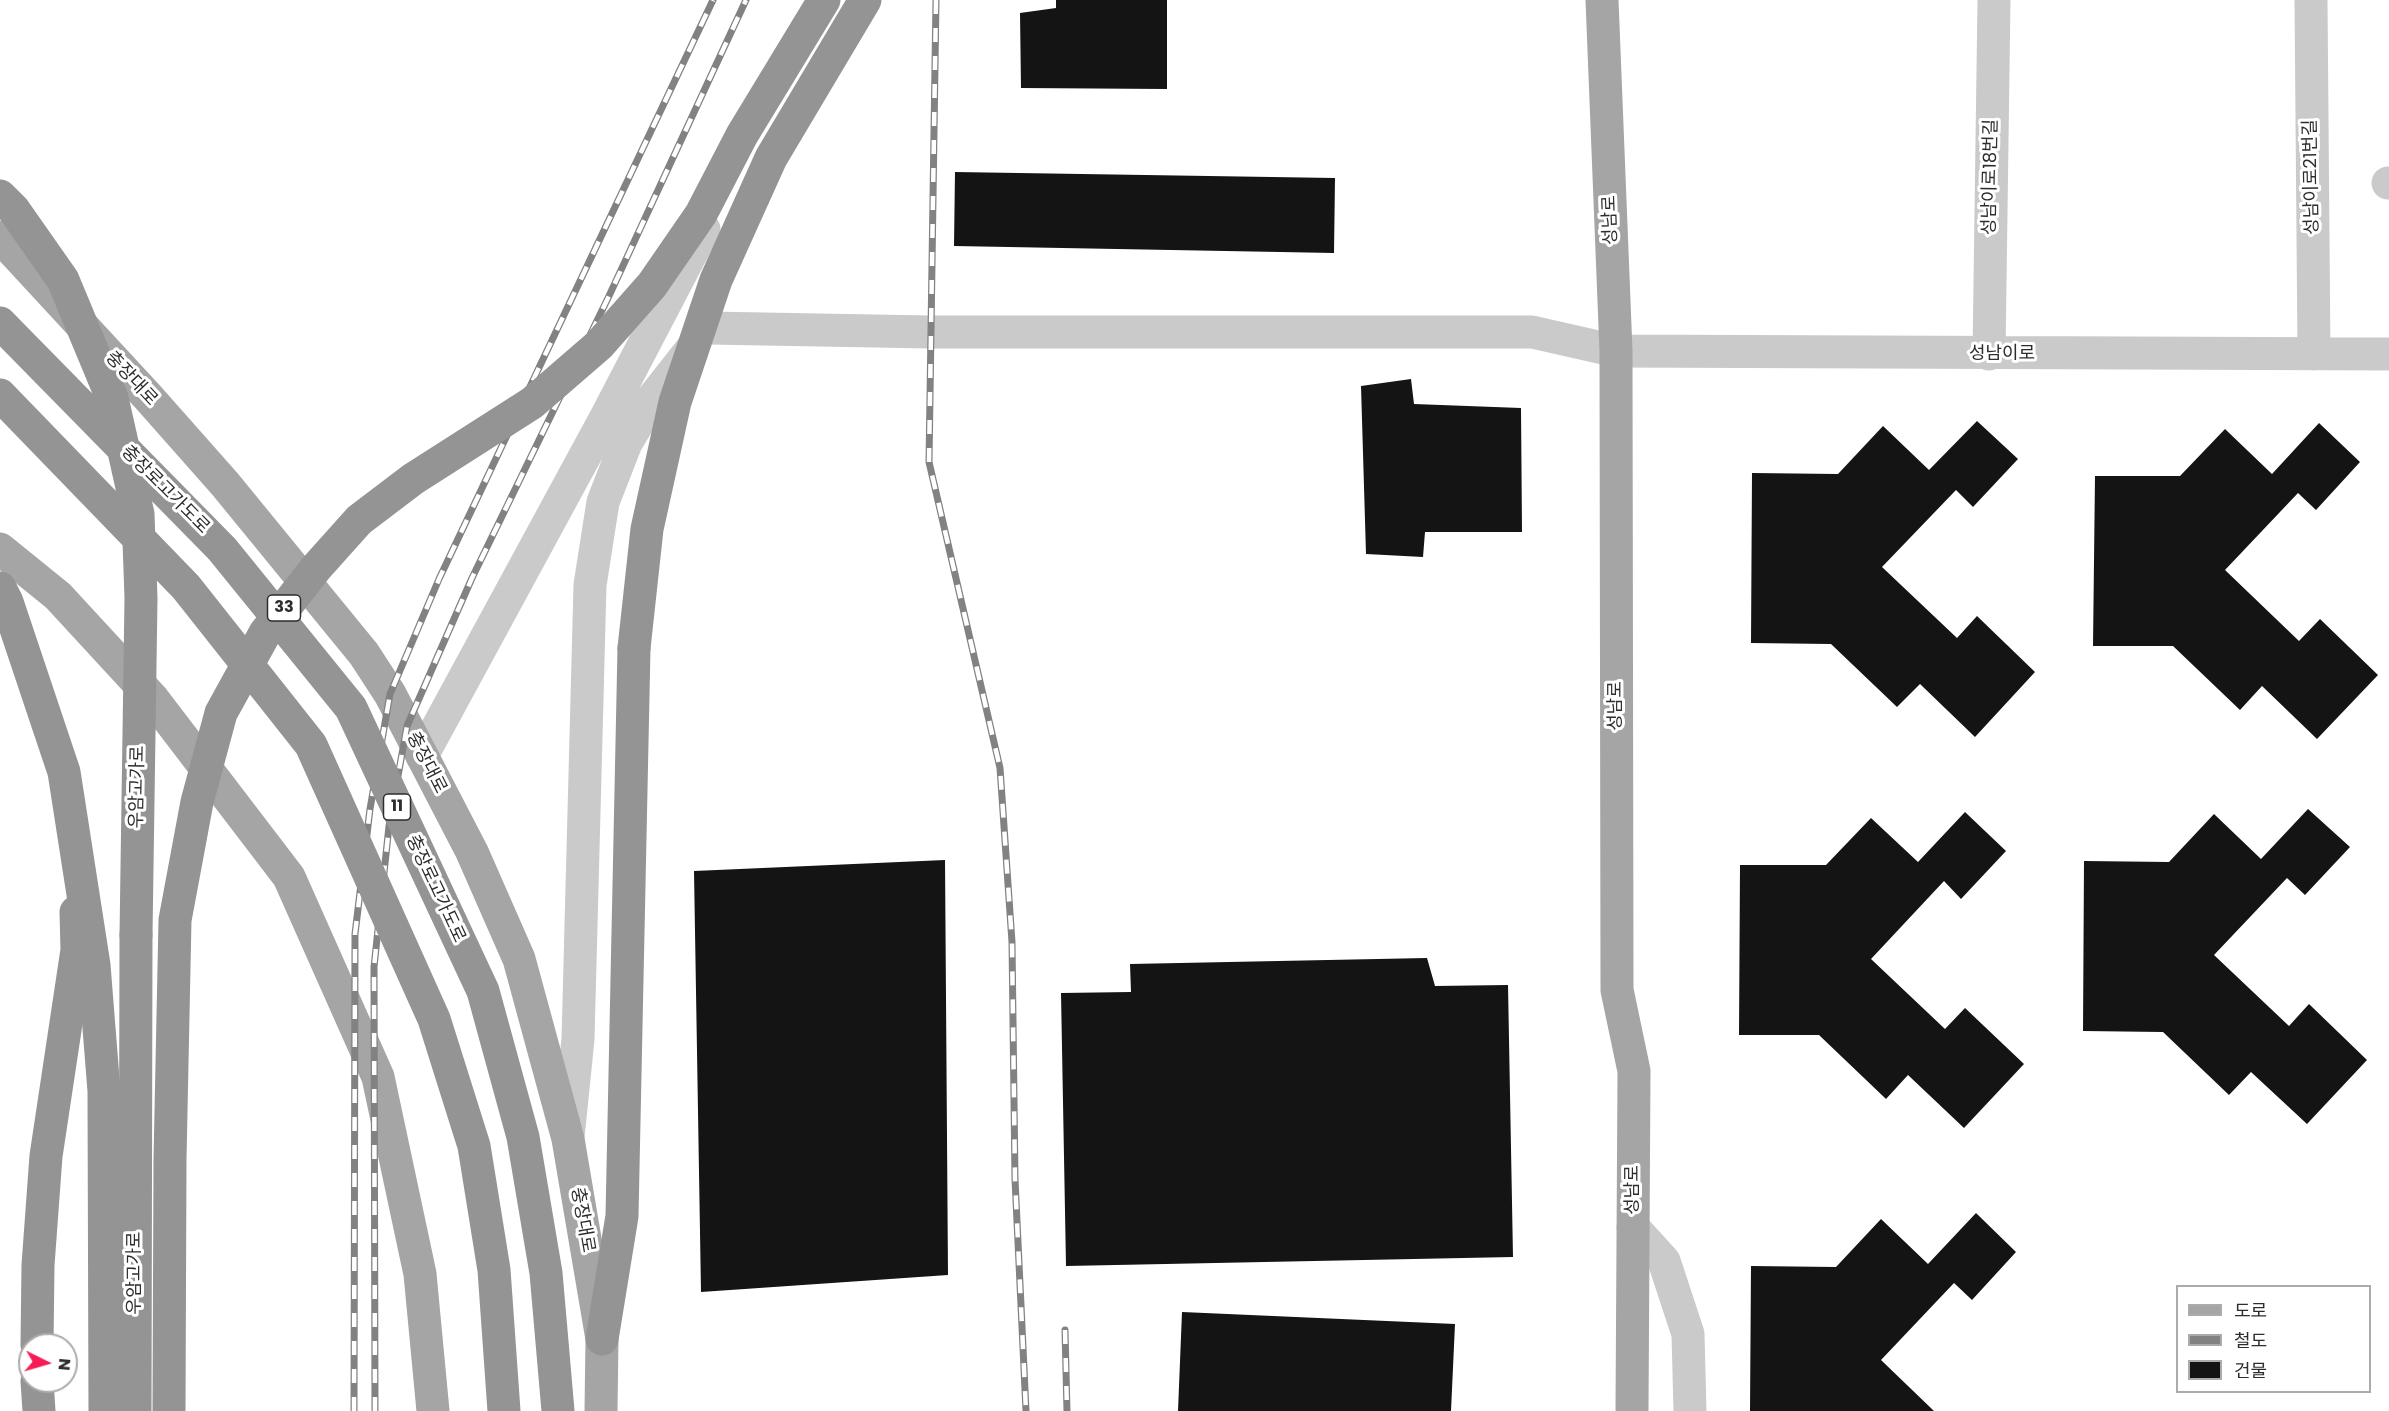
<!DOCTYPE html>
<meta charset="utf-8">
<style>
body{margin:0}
#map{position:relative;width:2389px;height:1411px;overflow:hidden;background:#fff;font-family:Poppins,"Noto Sans KR",sans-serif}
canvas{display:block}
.legend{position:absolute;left:2176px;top:1285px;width:195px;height:108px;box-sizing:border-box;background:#fff;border:2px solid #ababab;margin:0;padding:8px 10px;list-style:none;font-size:18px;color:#2d2d2d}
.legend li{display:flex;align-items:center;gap:12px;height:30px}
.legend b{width:30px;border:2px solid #ababab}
.north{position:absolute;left:18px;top:1333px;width:60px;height:60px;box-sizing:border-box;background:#fff;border:2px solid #ababab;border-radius:50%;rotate:95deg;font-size:16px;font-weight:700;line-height:24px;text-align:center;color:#2d2d2d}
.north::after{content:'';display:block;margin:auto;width:21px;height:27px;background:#f61d57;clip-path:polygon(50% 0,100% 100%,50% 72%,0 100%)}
</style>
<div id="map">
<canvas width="2389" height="1411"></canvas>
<ul class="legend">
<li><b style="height:8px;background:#a5a5a5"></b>도로</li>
<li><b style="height:8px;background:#828282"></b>철도</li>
<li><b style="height:16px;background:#141414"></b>건물</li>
</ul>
<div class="north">N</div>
</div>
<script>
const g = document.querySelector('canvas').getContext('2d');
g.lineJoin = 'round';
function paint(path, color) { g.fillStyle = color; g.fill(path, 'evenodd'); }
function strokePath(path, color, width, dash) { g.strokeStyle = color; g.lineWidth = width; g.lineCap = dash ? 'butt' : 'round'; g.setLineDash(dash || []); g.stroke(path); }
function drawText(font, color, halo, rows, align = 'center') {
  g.font = font + ' Poppins,"Noto Sans KR",sans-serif'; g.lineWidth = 6; g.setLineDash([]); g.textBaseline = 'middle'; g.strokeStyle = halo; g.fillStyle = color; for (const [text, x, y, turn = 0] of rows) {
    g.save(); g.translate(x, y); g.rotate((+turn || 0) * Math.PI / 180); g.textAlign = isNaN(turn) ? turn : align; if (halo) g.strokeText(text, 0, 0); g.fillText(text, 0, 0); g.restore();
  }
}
paint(new Path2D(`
 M1056,0H1167V89L1021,88L1020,13L1056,8Z
 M955,172L1335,178L1334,253L954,246Z
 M1411,379L1414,404L1521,408L1522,532H1425L1423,557L1366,554L1361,386Z
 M1977,421L2018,459L1973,507L1956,490L1882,567L1957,638L1977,616L2035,672L1975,737L1920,684L1897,707L1831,644L1751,643L1752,473L1838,474L1883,426L1929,470Z
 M2319,423L2360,462L2316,510L2298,493L2225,570L2299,641L2320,619L2378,675L2317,739L2262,686L2240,710L2173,646H2093L2095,476H2180L2225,429L2272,474Z
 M2308,809L2350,847L2305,895L2287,878L2214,955L2289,1026L2309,1004L2367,1060L2307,1124L2251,1072L2229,1095L2163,1032L2083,1031L2084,861L2169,862L2214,814L2261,859Z
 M1965,812L2006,851L1961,899L1944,881L1871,959L1945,1029L1965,1008L2024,1064L1964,1128L1908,1075L1886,1099L1819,1035H1739L1740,865H1826L1871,818L1918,862Z
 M945,860L948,1275L701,1292L694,871Z
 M1427,958L1435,986L1508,985L1513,1257L1066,1266L1061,993L1131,992L1130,964Z
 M1976,1213L2016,1252L1972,1300L1954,1283L1881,1360L1934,1411H1750L1751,1266L1836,1267L1881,1219L1928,1264Z
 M1182,1312L1455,1324L1451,1411H1178Z`), '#141414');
strokePath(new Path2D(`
 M2311,0L2314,354
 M2388,183H2389
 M708,328L930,332H1532L1616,351L2389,354
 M1989,354L1994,0
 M422,756L606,417L704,229
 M568,1137L578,1039L590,585L603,502L626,443L653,398L690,351
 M1633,1227L1664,1261L1688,1334L1690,1411`), '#cacaca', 33);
strokePath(new Path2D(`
 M1602,0L1616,351L1617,990L1634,1071L1632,1411
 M0,237L148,397L225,484L364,654L390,694L472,852L519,959L568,1139L602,1339L601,1411
 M0,549L58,596L153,699L289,877L378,1077L420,1274L433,1411`), '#a5a5a5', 33);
strokePath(new Path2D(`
 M602,1339L622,1216L634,648
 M37,1345L38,1265L46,1156L77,950L76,912
 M37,1381L39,1411
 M135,1411L136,935`), '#949494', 33);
const rail = new Path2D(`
 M936,0L929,462L1000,768L1012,942L1015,1179L1026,1411
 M1065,1330L1067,1411
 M354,1411L355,934L370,809L390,694L439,579L713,0
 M375,1411L374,967L389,826L407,726L472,578L609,296L746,0`);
strokePath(rail, '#828282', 7);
strokePath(rail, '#fff', 4.5, [14]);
strokePath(new Path2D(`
 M0,196L14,210L63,280L112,398L138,514L141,598L136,935
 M0,323L222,549L351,708L483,991L523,1137L546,1273L558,1411
 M0,395L186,587L311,745L434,1019L474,1146L494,1270L504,1411
 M0,588L7,602L64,772L94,965L104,1091L105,1411
 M634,648L647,529L675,402L716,280L771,158L865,0
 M169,1411L170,1159L175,920L197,802L221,713L265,633L316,568L359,520L413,479L532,403L599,345L652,285L701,214L742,135L824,0`), '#949494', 33);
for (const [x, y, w] of [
 [284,608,33],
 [397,807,27]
]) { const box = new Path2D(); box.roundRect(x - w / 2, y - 13, w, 26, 4.5); g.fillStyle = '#fff'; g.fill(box); strokePath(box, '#2d2d2d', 1.5); }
drawText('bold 16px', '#2d2d2d', null, [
 ["33",284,608],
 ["11",397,807]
]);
drawText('18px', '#2d2d2d', '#fff', [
 ["성남이로18번길",1991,177,-89],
 ["성남이로21번길",2312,177,-91],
 ["성남로",1611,220,-92],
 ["성남이로",2002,354],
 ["충장대로",131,379,47],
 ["충장로고가도로",165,490,45],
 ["성남로",1616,706,-90],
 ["충장대로",426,763,63],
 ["우암고가로",138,787,-89],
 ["충장로고가도로",435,889,65],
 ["성남로",1633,1190,-90],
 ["충장대로",582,1220,80],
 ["우암고가로",135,1273,-90]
]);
</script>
